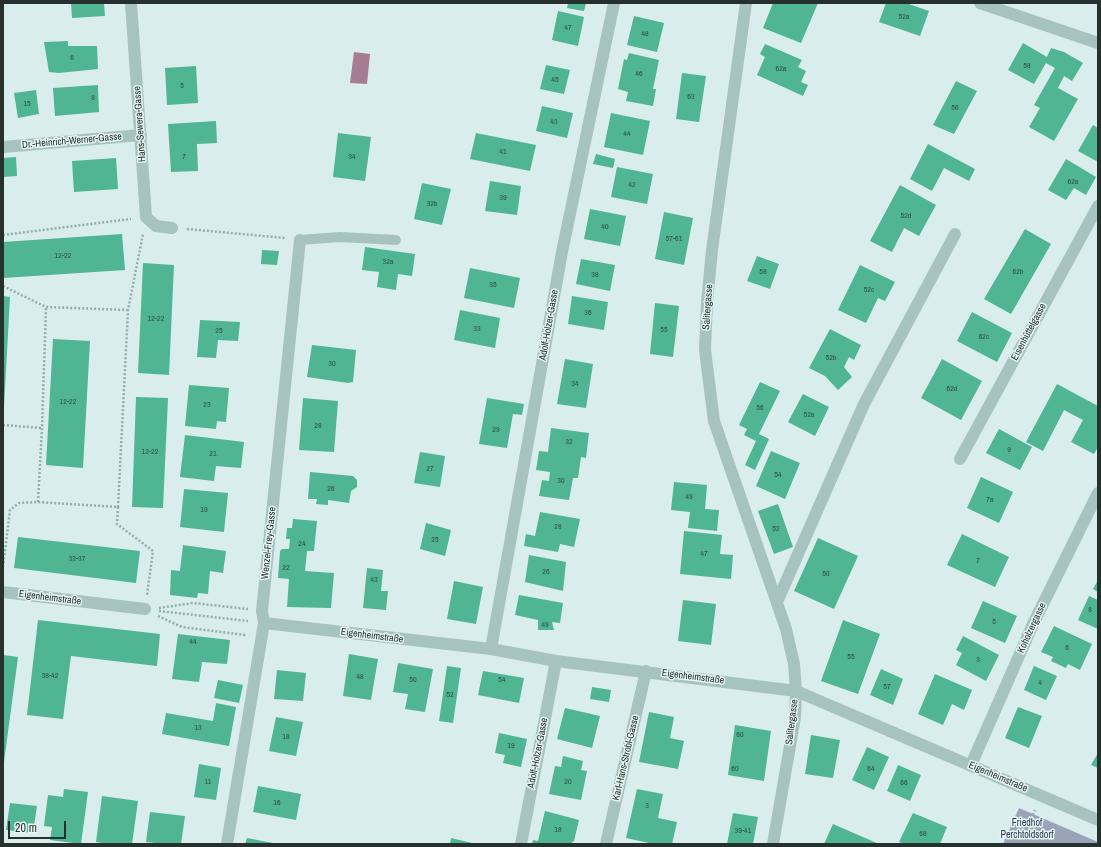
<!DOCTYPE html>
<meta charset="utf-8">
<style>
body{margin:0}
#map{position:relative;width:1101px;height:847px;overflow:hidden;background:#d9edec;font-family:"Archivo Narrow",sans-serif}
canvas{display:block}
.frame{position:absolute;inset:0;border:4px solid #26312e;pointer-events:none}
.scale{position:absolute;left:8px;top:821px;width:58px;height:18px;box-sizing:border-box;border:2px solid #26312e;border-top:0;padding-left:5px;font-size:12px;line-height:14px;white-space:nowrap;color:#26312e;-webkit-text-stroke:3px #e5f6f5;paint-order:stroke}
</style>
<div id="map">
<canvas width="1101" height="847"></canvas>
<div class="frame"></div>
<div class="scale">20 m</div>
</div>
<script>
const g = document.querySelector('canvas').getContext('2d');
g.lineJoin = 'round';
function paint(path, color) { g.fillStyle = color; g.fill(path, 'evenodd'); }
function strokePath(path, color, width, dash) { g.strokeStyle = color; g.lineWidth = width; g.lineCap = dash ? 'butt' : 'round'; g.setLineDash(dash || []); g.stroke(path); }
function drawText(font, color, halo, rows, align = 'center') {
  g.font = font + ' "Archivo Narrow",sans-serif'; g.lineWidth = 3; g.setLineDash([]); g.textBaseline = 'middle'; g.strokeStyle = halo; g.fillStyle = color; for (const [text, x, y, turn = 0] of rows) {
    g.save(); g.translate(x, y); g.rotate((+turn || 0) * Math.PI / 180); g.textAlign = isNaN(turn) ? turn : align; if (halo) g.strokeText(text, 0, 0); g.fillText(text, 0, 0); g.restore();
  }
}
paint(new Path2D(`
 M1019,808L1098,842V844H1003Z`), '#9ba3ba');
paint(new Path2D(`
 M354,52L370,54L367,84L350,83Z`), '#a67c93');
paint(new Path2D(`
 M71,3H104L105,16L72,18Z
 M568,3H586L584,11L567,8Z
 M773,3H818L801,43L763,28Z
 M886,3H906L929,11L920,36L879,22Z
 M558,11L584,17L578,46L552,40Z
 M634,16L664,23L657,52L627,45Z
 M68,41V46H97L98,69L59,73L49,72L44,42Z
 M1023,43L1047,57L1051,48L1064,52L1083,63L1072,81L1064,76L1058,88L1078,99L1054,141L1029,127L1040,108L1034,105L1055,68L1046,63L1034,84L1008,70Z
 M765,44L802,60L798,67L806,71L801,82L808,85L803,96L757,75L765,57L760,54Z
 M629,53L659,60L653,89H656L653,106L626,101L628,92L618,89L624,59L627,60Z
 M546,65L570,70L564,94L540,89Z
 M196,66L198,103L167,105L165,68Z
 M682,73L706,76L699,122L676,119Z
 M956,81L977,91L954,134L933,125Z
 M98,85L99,112L55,116L53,88Z
 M36,90L39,114L18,118L14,93Z
 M542,106L573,113L567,138L536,131Z
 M611,113L650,121L643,155L604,147Z
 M216,121L217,143L197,144L198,171L171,172L168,124Z
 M1093,125L1098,128V162L1078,151Z
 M338,133L371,137L365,181L333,177Z
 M476,133L536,145L530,171L470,159Z
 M928,144L975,169L969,181L944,168L932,191L910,179Z
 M596,154L615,159L613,168L593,164Z
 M16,157L17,176L3,177V158Z
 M116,158L118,189L74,192L72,161Z
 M1066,159L1096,177L1086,195L1074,188L1066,200L1048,190Z
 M617,167L653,174L647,204L611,197Z
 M490,181L521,186L517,215L485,211Z
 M422,183L451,189L442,225L414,219Z
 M900,185L936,205L919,236L904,228L892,252L870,241Z
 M590,209L626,216L620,246L584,239Z
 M664,212L693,218L684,265L655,259Z
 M1025,229L1051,244L1011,314L984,299Z
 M122,234L125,270L3,278V242Z
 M365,247L415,254L412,276L398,274L396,290L377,287L379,272L362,270Z
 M262,250L279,251L277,265L261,264Z
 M757,256L779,264L770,289L747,281Z
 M581,259L615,265L610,291L576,284Z
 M143,263L174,265L169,375L138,373Z
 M860,265L895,282L885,301L878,298L866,323L838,310Z
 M470,268L520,278L514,308L464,298Z
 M3,296L10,297L4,407H3Z
 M572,296L608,302L604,330L568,324Z
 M655,303L679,306L673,357L650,354Z
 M460,310L500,318L495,348L454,340Z
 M972,312L1012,333L997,362L957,341Z
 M200,320L240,322L238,341L218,340L216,358L197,357Z
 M830,329L861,345L854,360L849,357L844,367L852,377L838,390L825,376L809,368Z
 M53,339L90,341L83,468L46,465Z
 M312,345L356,350L353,382L348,383L307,377Z
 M565,359L593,364L586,408L557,404Z
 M942,359L982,381L961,420L921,398Z
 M760,382L780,391L759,434L769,439L755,470L745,465L756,441L744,435L747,429L739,425Z
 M1057,384L1098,406V447L1094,454L1071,442L1083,420L1064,410L1043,451L1026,442Z
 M189,385L229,388L226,422L217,421L216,429L185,426Z
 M803,394L829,407L815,436L788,422Z
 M136,397L168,398L163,508L132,507Z
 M303,398L338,401L334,452L299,450Z
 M487,398L524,404L522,415L513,414L507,448L479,444Z
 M551,428L589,433L586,458L581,457L578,478H573L569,500L539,496L542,480L549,481L550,472L536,470L539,451L548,452Z
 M999,429L1032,447L1020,470L986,453Z
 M185,435L244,442L241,468L216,466L214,481L180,477Z
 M771,451L800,463L785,499L756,486Z
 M420,452L445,456L440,487L414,483Z
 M310,472L353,476L357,480V487L351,491L349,503L328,500V505L316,504L317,499H308Z
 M981,477L1013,492L999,523L967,508Z
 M674,482L707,485L705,509L719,510L717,531L688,528L690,512L671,510Z
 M184,489L228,493L224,532L180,527Z
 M778,504L793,547L774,554L758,511Z
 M540,512L580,519L574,547L560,544L558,552L524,546L526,534L535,536Z
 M293,519L317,521L314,551H307L305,571L334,573L331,608L287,607L289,579L278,578L280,551L282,549H289L290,539H286L287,528H292Z
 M426,523L451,530L445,556L420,549Z
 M684,531L722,535L720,554L733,555L731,579L680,574Z
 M962,534L1009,557L995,587L947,565Z
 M18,537L140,551L136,583L14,568Z
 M818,538L858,556L834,609L794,591Z
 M183,545L226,551L223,573L210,571L208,594L198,593L197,598L170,595L171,570L180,571Z
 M529,555L566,562L563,591L525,582Z
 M367,568L383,570L381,591H388L386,610L363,608Z
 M1098,580V592L1093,589Z
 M454,581L483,587L476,624L447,619Z
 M519,595L563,603L560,623L552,622L554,630H538V620L515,615Z
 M1089,596L1098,600V629L1078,620Z
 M683,600L716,604L711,645L678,641Z
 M983,601L1017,616L1005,643L971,628Z
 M38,620L160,634L157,666L71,656L63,719L27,715Z
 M843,620L880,634L858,694L821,681Z
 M1054,626L1092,644L1080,670L1068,664L1066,668L1051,661L1053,657L1041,652Z
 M178,634L230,640L227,664L202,662L199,682L172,679Z
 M963,636L999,655L986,681L956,665L962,653L956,650Z
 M349,654L378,659L371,700L343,696Z
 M3,655L18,657L4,762H3Z
 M398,663L433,669L425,712L405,709L408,694L393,692Z
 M447,666L461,668L453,723L439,721Z
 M1034,666L1057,676L1046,700L1024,690Z
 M881,669L903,679L893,705L870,695Z
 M277,670L306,673L303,701L274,699Z
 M483,671L524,678L519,703L478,695Z
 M935,674L972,690L964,710L952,704L943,725L918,714Z
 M218,680L243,685L239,703L214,698Z
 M592,687L611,690L609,702L590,699Z
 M216,703L236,707L229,746L162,734L166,713L213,721Z
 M1018,707L1042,716L1029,748L1005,738Z
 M565,708L600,716L592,748L557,739Z
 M649,712L674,717L670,738L684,741L678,769L639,762Z
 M276,717L303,722L296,756L269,751Z
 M735,725L771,731L764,781L728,775Z
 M499,733L527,739L521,767L503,763L505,755L495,753Z
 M811,735L840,740L833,778L805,774Z
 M867,747L889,757L874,790L852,780Z
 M1098,753V768L1091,765Z
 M563,756L583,761L581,770L587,771L581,800L549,794L555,766L561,767Z
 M199,764L221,768L216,800L194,797Z
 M898,765L921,775L910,801L887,791Z
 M258,786L301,794L296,820L253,812Z
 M64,789L88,792L81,844L50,840L52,827L44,826L48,795L63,797Z
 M637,789L663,794L658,818L677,822L672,844H654L626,838Z
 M102,796L138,801L132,844H108L96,842Z
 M10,803L37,806L33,833L6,830Z
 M545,811L579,820L574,841L570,844H532L533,840L538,841Z
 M150,812L185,816L181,844H164L146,842Z
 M733,813L758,817L753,844H727Z
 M913,813L947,827L940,844H905L899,842Z
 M833,824L879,844H824Z
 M247,838L273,843V844H245Z
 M451,838L472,843V844H450Z`), '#4fb592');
strokePath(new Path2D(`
 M187,229L285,238
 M3,235L131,219
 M3,286L46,307L128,310
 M3,425L42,428
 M38,502L42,428L46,307
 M118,507L128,310L143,234
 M3,567L10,510L19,503L38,502L118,507L117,524L153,551L147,595
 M159,608L193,603L248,609
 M159,611L248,621
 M158,616L182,627L246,635
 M1028,826L1035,810
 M1021,844L1028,826L1069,844`), '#91afaa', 2.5, [2, 2]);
strokePath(new Path2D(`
 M300,240L340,237L396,240`), '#a7c3bf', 10);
strokePath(new Path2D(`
 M131,3L146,217L156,226L172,228
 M746,3L712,250L707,302L705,350L714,421L786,629L794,664L796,691L795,717L773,844
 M980,3L1098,43
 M3,147L141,135
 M960,459L1098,206
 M3,592L145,609
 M777,602L864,404L955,234
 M264,623L491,649L556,661L796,691L1098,820
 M491,649L562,252L614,3
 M971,765L1033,624L1098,493
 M227,844L264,623L262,611L300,240
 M521,844L556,661
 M606,844L646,671`), '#a7c3bf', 12);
drawText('8px', '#305247', null, [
 ["52a",904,17],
 ["47",568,28],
 ["48",645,34],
 ["6",72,58],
 ["58",1027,66],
 ["62a",781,69],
 ["46",639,74],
 ["45",555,80],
 ["5",182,86],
 ["63",691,97],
 ["8",93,98],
 ["15",27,104],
 ["56",955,108],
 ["43",554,122],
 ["44",627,134],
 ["41",503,152],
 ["7",184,157],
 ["34",352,157],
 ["62a",1073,182],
 ["42",632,185],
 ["39",503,198],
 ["32b",432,204],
 ["52d",906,216],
 ["40",605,227],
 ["57-61",674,239],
 ["12-22",63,256],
 ["32a",388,262],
 ["58",763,272],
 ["62b",1018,272],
 ["38",595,275],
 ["35",493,285],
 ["52c",869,290],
 ["36",588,313],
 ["12-22",156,319],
 ["33",477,329],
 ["55",664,330],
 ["25",219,331],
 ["62c",984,337],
 ["52b",831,358],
 ["30",332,364],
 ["34",575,384],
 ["62d",952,389],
 ["12-22",68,402],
 ["23",207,405],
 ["56",760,408],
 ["52a",809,415],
 ["28",318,426],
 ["29",496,430],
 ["32",569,442],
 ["9",1009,450],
 ["12-22",150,452],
 ["21",213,454],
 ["27",430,469],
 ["54",778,475],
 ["30",561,481],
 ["26",331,489],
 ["49",689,497],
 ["7a",990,500],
 ["19",204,510],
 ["28",558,527],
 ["52",776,529],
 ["25",435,540],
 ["24",302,544],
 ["47",704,554],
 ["33-37",77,559],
 ["7",978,561],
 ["22",286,568],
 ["26",546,572],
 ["50",826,574],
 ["43",374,580],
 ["8",1090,610],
 ["5",994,622],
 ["49",545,625],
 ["44",193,642],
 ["6",1067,648],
 ["55",851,657],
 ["3",978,660],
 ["38-42",50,676],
 ["48",360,677],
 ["50",413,680],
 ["54",502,680],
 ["4",1040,683],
 ["57",887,687],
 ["52",450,695],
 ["13",198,728],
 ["60",740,735],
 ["18",286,737],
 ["19",511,746],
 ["60",735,769],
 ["64",871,769],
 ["11",208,782],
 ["20",568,782],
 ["66",904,783],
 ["16",277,803],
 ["3",647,806],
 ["18",558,830],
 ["39-41",743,831],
 ["68",923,834]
]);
drawText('10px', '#26312e', '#e5f6f5', [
 ["Hans-Sewera-Gasse",140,124,-94],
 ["Dr.-Heinrich-Werner-Gasse",72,141,-5],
 ["Salitergasse",708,307,-86],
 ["Adolf-Holzer-Gasse",549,325,-80],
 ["Eisenhüttelgasse",1029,332,-62],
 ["Wenzel-Frey-Gasse",269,543,-84],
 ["Eigenheimstraße",50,598,7],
 ["Koholzergasse",1032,628,-65],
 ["Eigenheimstraße",372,636,7],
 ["Eigenheimstraße",693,677,7],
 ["Salitergasse",792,722,-83],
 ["Adolf-Holzer-Gasse",538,753,-79],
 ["Karl-Hans-Strobl-Gasse",626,758,-77],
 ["Eigenheimstraße",998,777,23]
]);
drawText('10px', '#2d344c', '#e5f6f5', [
 ["Friedhof",1027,823],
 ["Perchtoldsdorf",1027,835]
]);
</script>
